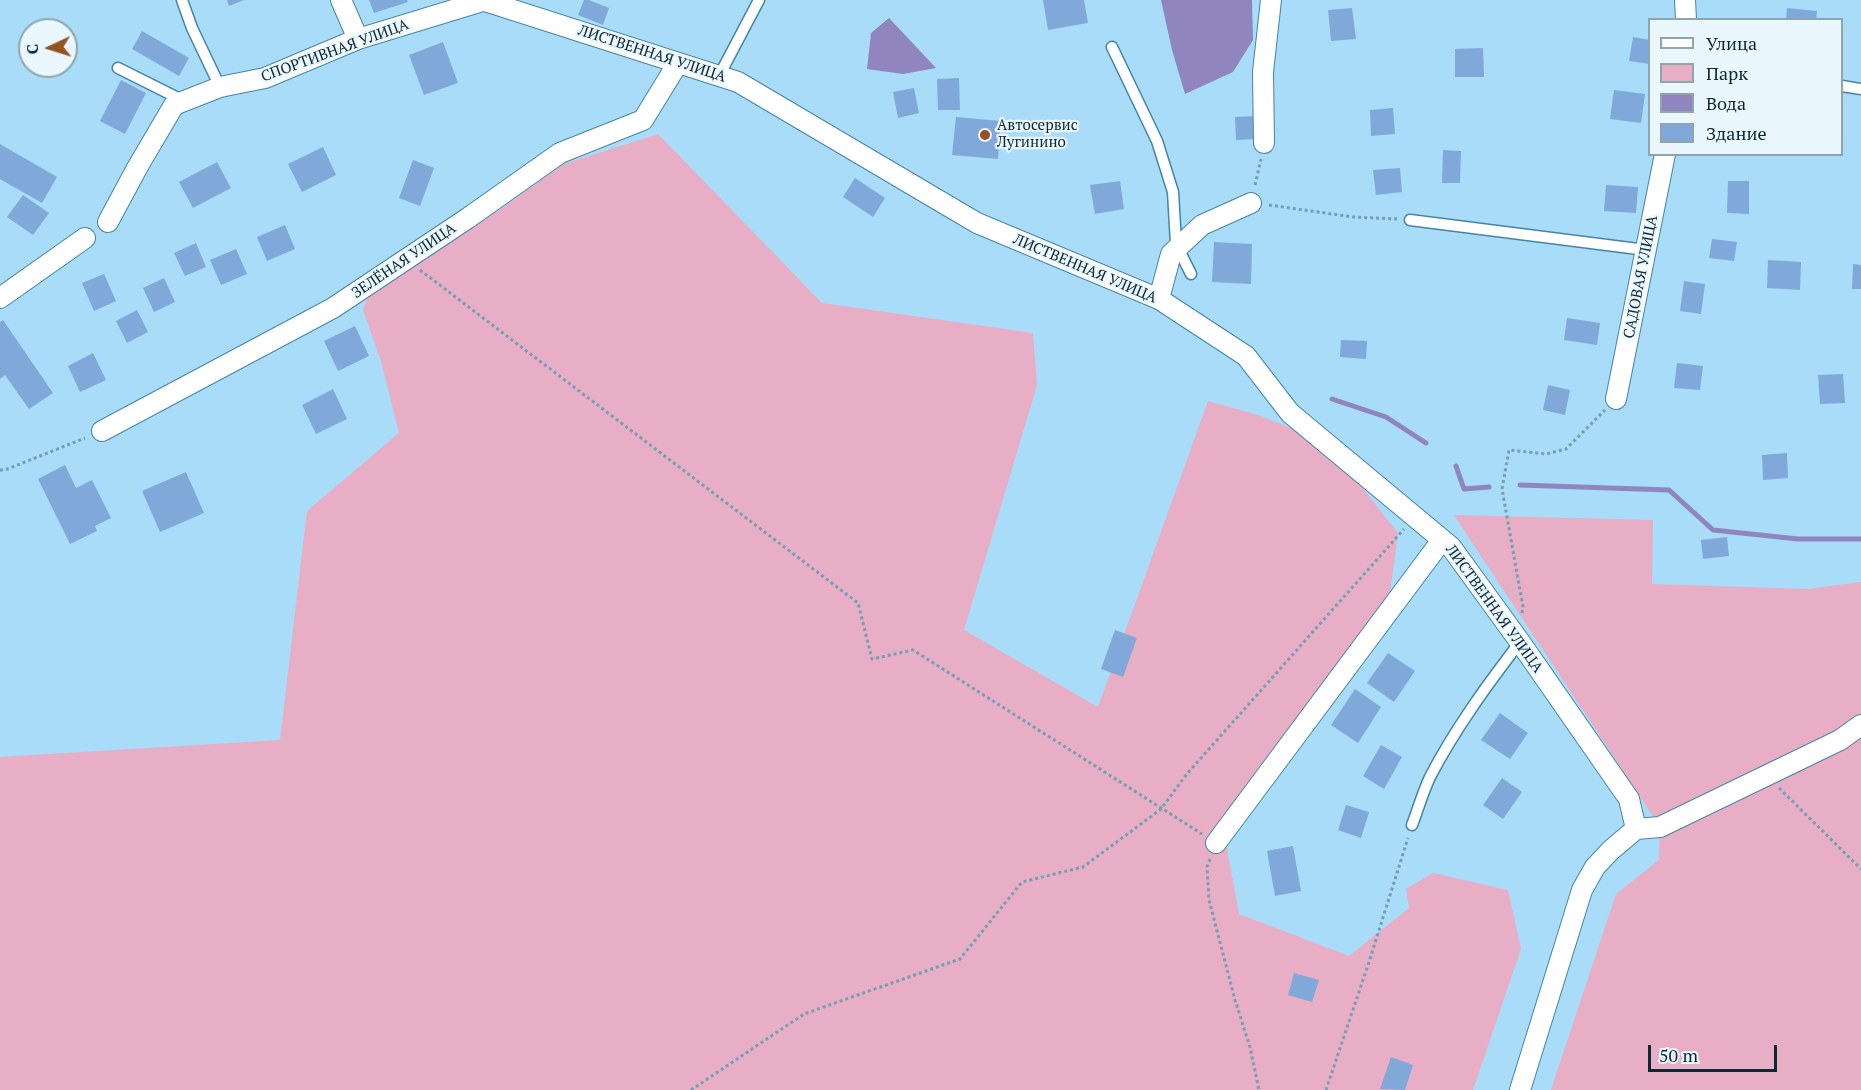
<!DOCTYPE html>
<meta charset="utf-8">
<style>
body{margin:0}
#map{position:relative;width:1861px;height:1090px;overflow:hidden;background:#a8dcf9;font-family:"PT Serif",serif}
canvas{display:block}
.legend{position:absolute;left:1648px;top:18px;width:195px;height:138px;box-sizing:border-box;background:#eaf7fe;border:2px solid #90a4ad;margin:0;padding:8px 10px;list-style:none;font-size:18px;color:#0a2734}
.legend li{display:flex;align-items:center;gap:12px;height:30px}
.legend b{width:30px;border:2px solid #90a4ad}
.north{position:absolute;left:18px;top:18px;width:60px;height:60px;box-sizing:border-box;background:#eaf7fe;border:2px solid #90a4ad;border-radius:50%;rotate:266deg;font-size:16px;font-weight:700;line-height:24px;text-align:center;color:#0a2734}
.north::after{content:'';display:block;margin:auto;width:21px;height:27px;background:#955222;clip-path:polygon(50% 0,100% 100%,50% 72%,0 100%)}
.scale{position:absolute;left:1648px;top:1045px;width:129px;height:27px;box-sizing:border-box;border:3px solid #0a2734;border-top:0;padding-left:8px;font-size:18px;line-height:21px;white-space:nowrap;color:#0a2734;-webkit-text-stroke:4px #eaf7fe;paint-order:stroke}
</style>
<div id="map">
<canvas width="1861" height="1090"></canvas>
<ul class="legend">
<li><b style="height:8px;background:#fff"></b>Улица</li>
<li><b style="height:16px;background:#e8aec5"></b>Парк</li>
<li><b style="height:16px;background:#9085be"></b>Вода</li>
<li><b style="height:16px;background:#80a9da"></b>Здание</li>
</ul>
<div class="north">С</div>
<div class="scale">50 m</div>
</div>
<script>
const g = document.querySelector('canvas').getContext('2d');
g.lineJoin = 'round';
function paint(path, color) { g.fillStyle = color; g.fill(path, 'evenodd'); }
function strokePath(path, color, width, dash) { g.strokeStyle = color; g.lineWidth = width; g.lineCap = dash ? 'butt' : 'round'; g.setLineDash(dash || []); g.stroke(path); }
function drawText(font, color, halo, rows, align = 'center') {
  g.font = font + ' "PT Serif",serif'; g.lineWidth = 4.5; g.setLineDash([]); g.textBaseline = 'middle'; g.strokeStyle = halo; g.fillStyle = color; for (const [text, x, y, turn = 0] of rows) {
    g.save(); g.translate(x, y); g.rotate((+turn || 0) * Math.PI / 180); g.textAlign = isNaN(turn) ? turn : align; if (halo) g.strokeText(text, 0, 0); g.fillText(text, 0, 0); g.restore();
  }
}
paint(new Path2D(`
 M658,134L822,303L1033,333L1037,385L964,630L1098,707L1208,401L1258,415L1326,442L1398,533L1389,600L1222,822L1239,914L1349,956L1409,908L1406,889L1433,873L1508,890L1521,949L1473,1090H0V757L280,740L307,511L399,433L381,361L363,310L375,275L428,250L498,211L564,164Z
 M1454,515L1653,520L1652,584L1808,589L1861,582V1090H1551L1616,894L1659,860L1660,827Z`), '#e8aec5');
paint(new Path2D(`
 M1161,0H1252L1253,40L1233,72L1185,94L1172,50Z
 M889,18L936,68L903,74L867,69L871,33Z`), '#9085be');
strokePath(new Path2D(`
 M1332,399L1386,417L1426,443
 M1456,466L1464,489L1489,487
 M1520,485L1669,490L1713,530L1798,539H1861`), '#9085be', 5);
paint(new Path2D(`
 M227,0H244L229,6Z
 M369,0H407L408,2L374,13Z
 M584,0H589L609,8L603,25L578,15Z
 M1043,0H1084L1088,23L1048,30Z
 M1352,8L1356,39L1331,41L1328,10Z
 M1787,8L1817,11L1816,20H1786Z
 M142,31L189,58L179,76L132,49Z
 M1633,37L1650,40V64L1629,61Z
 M443,42L458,83L424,95L409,55Z
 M1483,48L1484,77H1455V49Z
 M959,78L960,110H938L937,79Z
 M121,80L146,93L125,134L100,121Z
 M914,88L919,113L898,118L893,92Z
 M1614,90L1645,94L1641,123L1610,119Z
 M1393,108L1395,134L1371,136L1370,110Z
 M1256,116L1257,139L1236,140L1235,117Z
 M956,117L1001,121L998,159L952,155Z
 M0,144L57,177L42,203L0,179Z
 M323,147L336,175L302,192L288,164Z
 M1443,150L1461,151L1460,183H1442Z
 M413,160L434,168L420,206L399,198Z
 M217,162L231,188L193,208L179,182Z
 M1400,168L1402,192L1376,195L1373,170Z
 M855,178L885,198L873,217L843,197Z
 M1120,181L1124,209L1095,214L1090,185Z
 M1728,181H1749V214L1727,213Z
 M1606,185L1638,187L1636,213L1604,211Z
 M23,195L49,213L33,235L7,217Z
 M285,225L295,249L267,261L257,237Z
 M1712,239L1737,242L1734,261L1709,258Z
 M1214,242L1252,244L1251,284L1212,282Z
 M196,243L206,267L185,276L174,253Z
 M236,249L247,274L221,285L210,260Z
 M1768,260L1801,262L1800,290L1767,288Z
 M1853,264L1861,265V289H1852Z
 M104,274L116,301L94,311L82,283Z
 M164,278L175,302L154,312L143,288Z
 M1684,281L1705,284L1701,314L1680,311Z
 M137,310L148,332L127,343L116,321Z
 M1567,318L1600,323L1597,345L1564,340Z
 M3,320L53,393L29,409L5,375L0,379V322Z
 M355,326L369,356L338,371L324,341Z
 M1341,340L1367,341L1366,359L1340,357Z
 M93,353L106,380L80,392L68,366Z
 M1677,363L1703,366L1700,390L1674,388Z
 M1843,374L1845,403L1820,404L1818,375Z
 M1548,385L1570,390L1565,415L1543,410Z
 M333,389L347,419L316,434L302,405Z
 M1787,453L1788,478L1763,480L1762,455Z
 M65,465L76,488L92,480L111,518L95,526L97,531L70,544L38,479Z
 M186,472L204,513L160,532L142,491Z
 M1727,537L1729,556L1703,559L1701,540Z
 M1115,630L1137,638L1123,677L1101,669Z
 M1388,653L1415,671L1394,702L1367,683Z
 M1355,689L1381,707L1358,743L1331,725Z
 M1500,713L1528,733L1510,759L1481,740Z
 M1381,745L1402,757L1384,789L1363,776Z
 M1502,778L1522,792L1503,819L1483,805Z
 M1346,805L1369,812L1361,838L1338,830Z
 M1293,846L1301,891L1275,896L1267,851Z
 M1294,973L1319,980L1312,1002L1288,995Z
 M1391,1057L1413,1065L1405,1090L1380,1089Z`), '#80a9da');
const service = new Path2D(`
 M182,0L192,28L220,87
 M1112,47L1157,141L1173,192L1176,244L1191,274
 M118,68L184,101
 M719,76L759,0
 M1842,86L1861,89
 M1410,220L1646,250
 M1412,825C1418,809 1423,792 1430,777C1455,729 1487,685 1520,642`);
const minor = new Path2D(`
 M341,0L358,39
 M1685,0L1686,20
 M485,1L738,82L977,223L1159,299L1246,356L1290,413L1451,547L1520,642L1629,799L1636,829
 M1264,143L1263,72L1271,0
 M108,222L137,168L174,105L220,87L265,78L358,39L486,0
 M0,298L85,238
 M1159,299L1171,254L1202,225L1251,203
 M1616,399L1665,154
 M102,431L333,308L468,218L560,153L643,120L678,63
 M1216,843L1442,540
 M1520,1090L1582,890L1595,867L1611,850L1636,829L1660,827L1840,740L1861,725`);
strokePath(service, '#4485a7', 13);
strokePath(minor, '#4485a7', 22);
strokePath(new Path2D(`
 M1255,185L1261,159
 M1269,205L1353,217L1397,219
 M420,270L858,603L872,659L913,650L1202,834
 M0,470H5L85,438
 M1522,613L1523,607L1502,489L1509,450L1546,454L1566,449L1605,410
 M1779,788L1861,869
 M1210,859L1207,867L1209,900L1235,1000L1250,1047L1259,1090
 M691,1090L804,1014L960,959L1022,882L1083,867L1161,809L1186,775L1404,529
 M1326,1090L1369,962L1408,838`), '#729fb6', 3, [3, 3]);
strokePath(service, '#fff', 10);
strokePath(minor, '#fff', 20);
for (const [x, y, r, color] of [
 [985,135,6,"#955222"]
]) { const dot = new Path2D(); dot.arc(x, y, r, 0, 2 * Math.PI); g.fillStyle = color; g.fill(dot); strokePath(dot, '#eaf7fe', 2); }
drawText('15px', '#0a2734', '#eaf7fe', [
 ["СПОРТИВНАЯ УЛИЦА",335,51,-20],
 ["ЛИСТВЕННАЯ УЛИЦА",652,54,18],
 ["ЗЕЛЁНАЯ УЛИЦА",404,261,-34],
 ["ЛИСТВЕННАЯ УЛИЦА",1085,269,23],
 ["САДОВАЯ УЛИЦА",1641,277,-79],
 ["ЛИСТВЕННАЯ УЛИЦА",1494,609,54]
]);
drawText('15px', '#0a2734', '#eaf7fe', [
 ["Автосервис",997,126],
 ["Лугинино",997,143]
], 'left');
</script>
